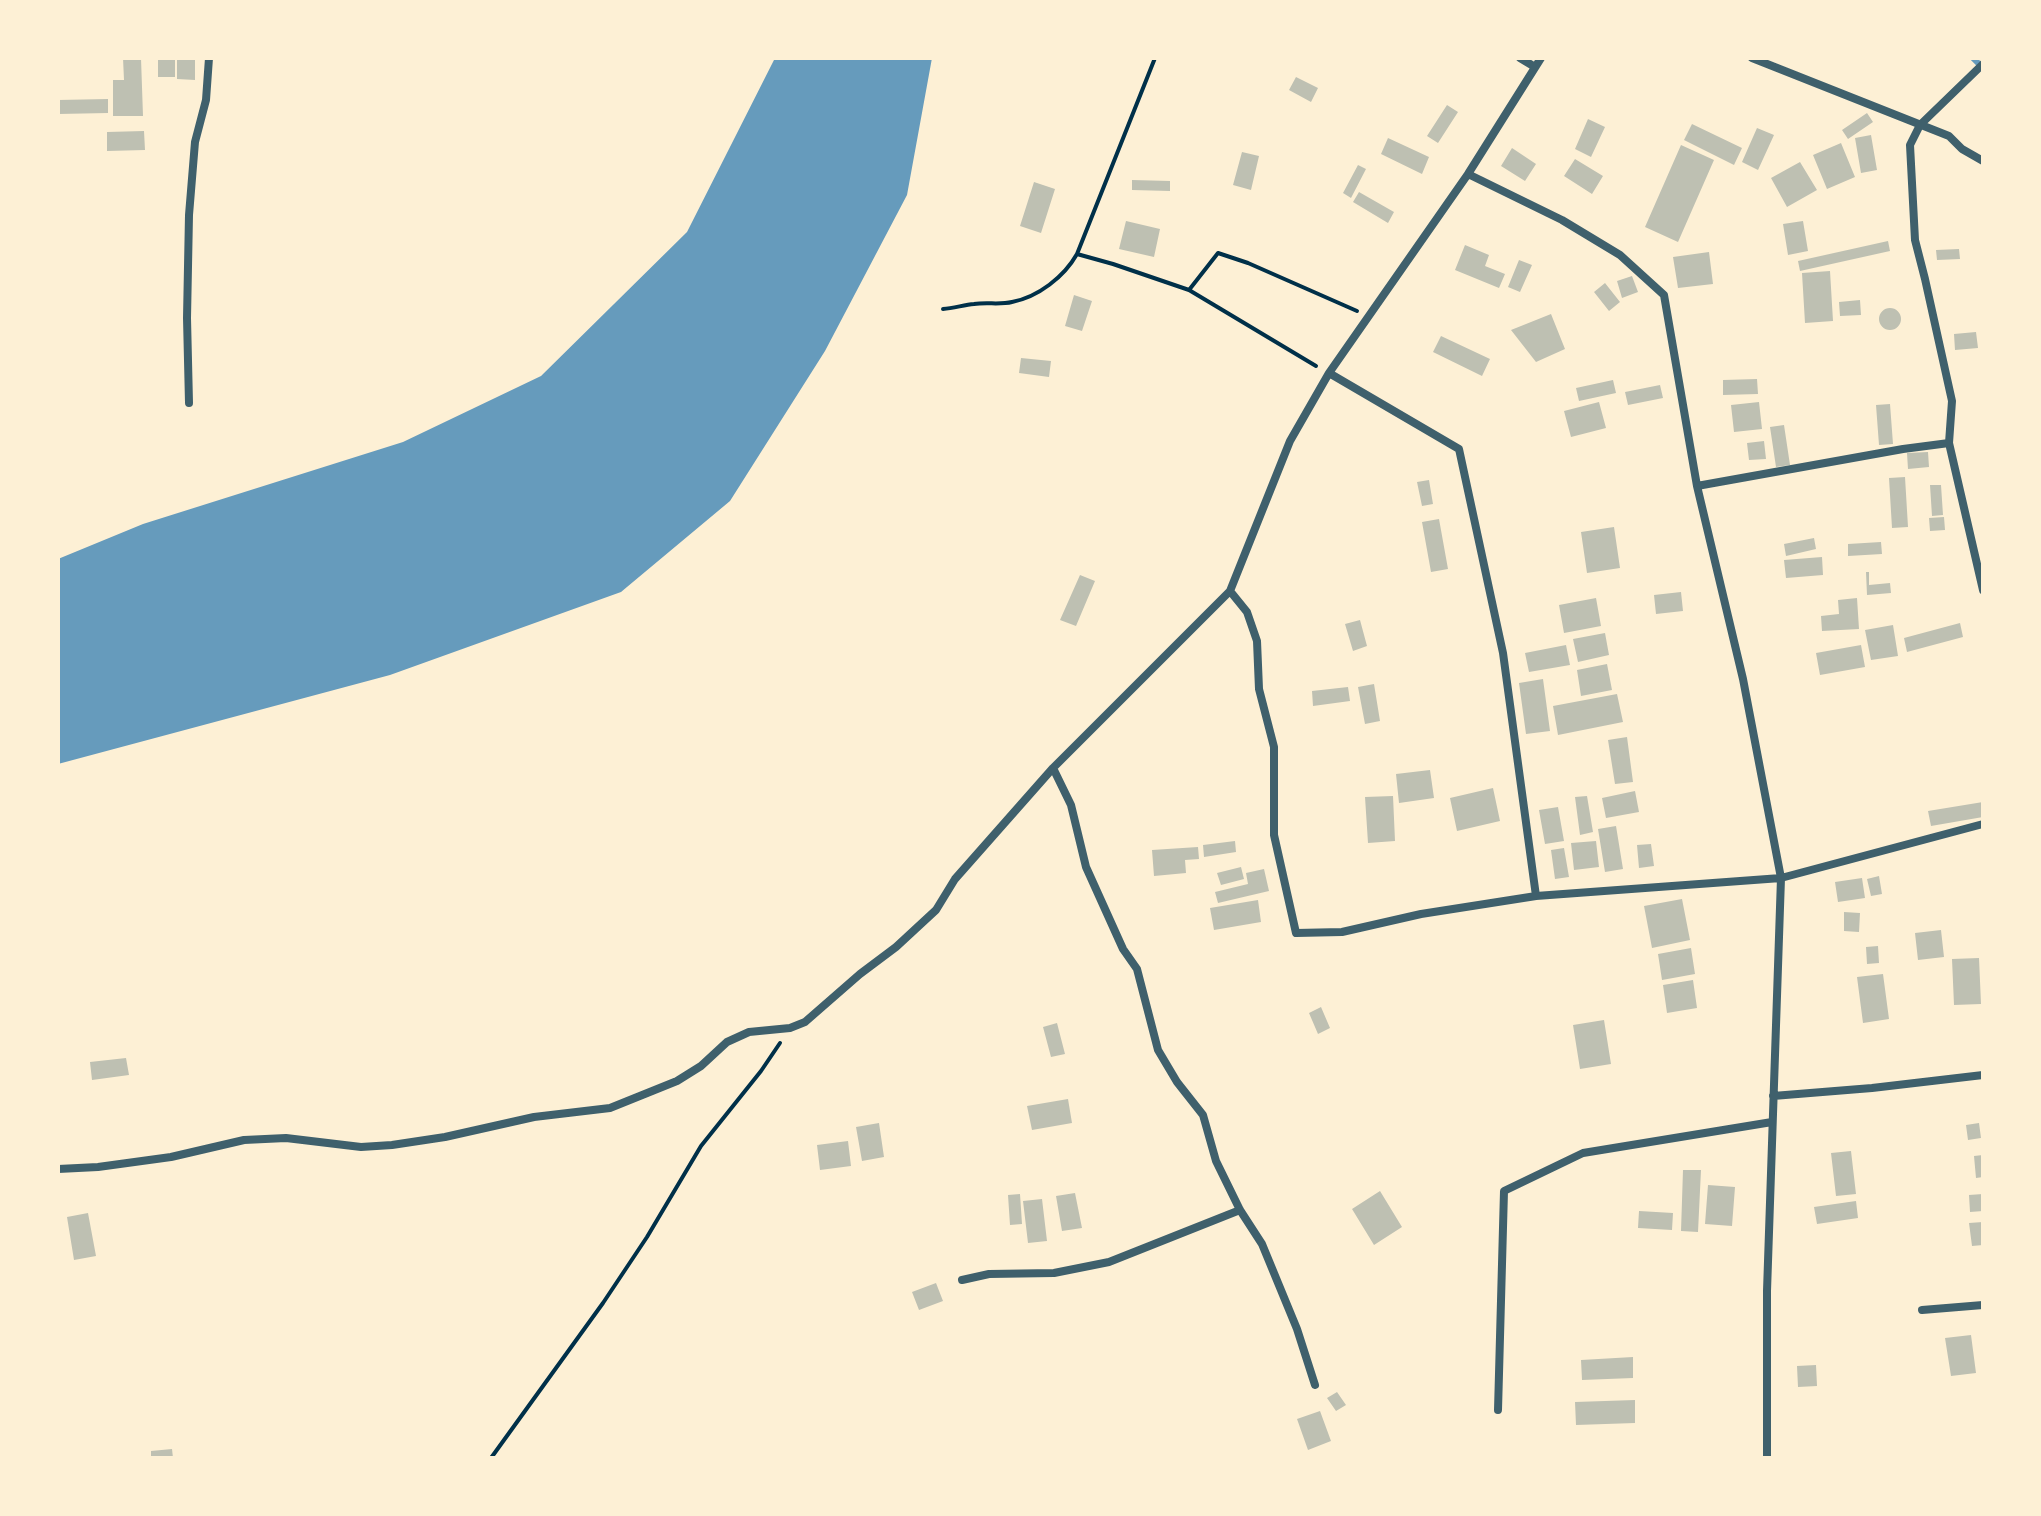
<!DOCTYPE html>
<style>
body{margin:0}
#map{position:relative;width:2041px;height:1516px;overflow:hidden;background:#fdf0d5;font-family:Arial,sans-serif}
canvas{display:block}
.frame{position:absolute;inset:0;border:60px solid #fdf0d5;pointer-events:none}
</style>
<div id="map">
<canvas width="2041" height="1516"></canvas>
<div class="frame"></div>
</div>
<script>
const g = document.querySelector('canvas').getContext('2d');
g.lineJoin = 'round';
function paint(path, color) { g.fillStyle = color; g.fill(path, 'evenodd'); }
function strokePath(path, color, width, dash) { g.strokeStyle = color; g.lineWidth = width; g.lineCap = dash ? 'butt' : 'round'; g.setLineDash(dash || []); g.stroke(path); }
paint(new Path2D(`
 M775,58H932L907,195L825,351L730,501L621,592L390,675L58,764V559L143,524L403,442L541,376L687,232Z`), '#669bbc');
strokePath(new Path2D(`
 M1973,58L1983,68`), '#669bbc', 6);
paint(new Path2D(`
 M123,58H141L143,116H113V80H124Z
 M158,58H175V77H158Z
 M177,58H195V80L177,79Z
 M1296,77L1318,88L1311,102L1289,90Z
 M108,99V113L58,114V100Z
 M1447,105L1458,112L1438,143L1427,136Z
 M1867,113L1873,122L1848,139L1842,130Z
 M1588,119L1605,127L1591,157L1575,149Z
 M1692,124L1742,148L1734,165L1684,140Z
 M1757,128L1774,135L1758,170L1742,162Z
 M144,131L145,150L107,151V132Z
 M1871,135L1877,170L1861,173L1855,138Z
 M1388,138L1429,157L1422,174L1381,154Z
 M1841,143L1855,177L1827,189L1813,155Z
 M1681,145L1714,160L1678,242L1645,227Z
 M1512,148L1536,164L1525,181L1501,166Z
 M1242,152L1259,156L1251,190L1233,185Z
 M1575,159L1603,176L1592,194L1564,176Z
 M1800,162L1817,190L1787,207L1771,178Z
 M1358,165L1366,169L1351,198L1343,193Z
 M1132,180L1170,181V191L1132,190Z
 M1034,182L1055,189L1041,233L1020,226Z
 M1359,192L1394,212L1388,223L1353,202Z
 M1126,221L1160,229L1154,257L1119,249Z
 M1803,221L1808,251L1788,255L1783,224Z
 M1888,241L1890,251L1800,271L1798,261Z
 M1465,245L1489,255L1485,266L1505,274L1499,288L1455,270Z
 M1959,249L1960,259L1937,260L1936,250Z
 M1709,252L1713,284L1678,288L1673,257Z
 M1519,260L1532,265L1520,292L1508,287Z
 M1830,271L1833,321L1805,323L1802,273Z
 M1632,276L1638,292L1622,298L1617,281Z
 M1605,283L1620,302L1609,311L1594,292Z
 M1074,295L1092,301L1082,331L1065,326Z
 M1860,300L1861,315L1840,316L1839,302Z
 M1879 319a11 11 0 1 1 22 0a11 11 0 1 1-22 0Z
 M1551,314L1565,349L1536,362L1511,330Z
 M1976,332L1978,348L1955,350L1954,334Z
 M1441,336L1490,359L1482,376L1433,352Z
 M1021,358L1051,361L1049,377L1019,373Z
 M1757,379L1758,394L1723,395V380Z
 M1613,380L1616,393L1579,401L1576,388Z
 M1660,385L1663,398L1628,405L1625,392Z
 M1599,402L1606,428L1571,437L1564,411Z
 M1759,402L1762,429L1734,432L1731,405Z
 M1890,404L1893,444L1879,445L1876,405Z
 M1784,425L1790,465L1776,467L1770,427Z
 M1764,441L1766,459L1749,460L1747,443Z
 M1928,452L1929,467L1908,469L1907,453Z
 M1905,477L1908,527L1892,528L1889,478Z
 M1429,480L1433,504L1422,506L1417,482Z
 M1930,485H1941L1943,515L1932,516Z
 M1944,517L1945,530L1930,531L1929,518Z
 M1439,519L1448,569L1431,572L1422,522Z
 M1614,527L1620,568L1587,573L1581,532Z
 M1814,538L1816,549L1786,556L1784,544Z
 M1881,542L1882,554L1848,556V544Z
 M1822,557L1823,575L1786,578L1784,560Z
 M1866,572H1869V585L1890,583L1891,593L1867,595Z
 M1080,575L1095,581L1076,626L1060,620Z
 M1681,592L1683,611L1656,614L1654,595Z
 M1596,598L1601,626L1564,633L1559,605Z
 M1857,598L1859,629L1822,631L1821,616L1839,614L1838,600Z
 M1360,620L1367,646L1353,651L1345,624Z
 M1960,623L1963,637L1907,652L1904,638Z
 M1893,625L1898,656L1871,660L1865,630Z
 M1605,633L1609,655L1578,662L1573,639Z
 M1566,645L1570,665L1529,672L1525,653Z
 M1861,645L1865,667L1820,675L1816,653Z
 M1607,664L1612,690L1581,696L1577,670Z
 M1543,679L1550,731L1526,734L1519,683Z
 M1374,684L1380,721L1365,724L1358,687Z
 M1348,687L1350,701L1313,706L1312,691Z
 M1617,694L1623,722L1558,735L1553,706Z
 M1627,737L1633,782L1615,784L1608,740Z
 M1430,770L1434,798L1399,803L1396,774Z
 M1493,788L1500,821L1457,831L1450,798Z
 M1635,791L1639,812L1606,818L1602,798Z
 M1393,796L1395,841L1368,843L1365,797Z
 M1587,796L1593,832L1580,835L1575,797Z
 M1983,802V817L1931,826L1928,811Z
 M1558,807L1564,841L1545,844L1539,810Z
 M1616,826L1623,869L1605,872L1598,829Z
 M1235,841L1236,852L1204,857L1203,845Z
 M1596,841L1599,867L1574,870L1571,843Z
 M1651,844L1654,866L1639,868L1637,845Z
 M1198,847L1199,859L1185,860L1186,873L1154,876L1152,850Z
 M1564,848L1569,877L1555,879L1551,850Z
 M1241,867L1244,879L1221,885L1217,873Z
 M1264,869L1269,891L1218,903L1215,892L1248,884L1246,873Z
 M1879,876L1882,894L1871,896L1867,879Z
 M1862,878L1865,898L1838,902L1835,882Z
 M1682,899L1690,940L1652,948L1644,906Z
 M1258,900L1261,922L1214,930L1210,908Z
 M1844,912L1860,913L1859,932L1844,931Z
 M1941,930L1944,957L1918,960L1915,933Z
 M1878,946L1879,963L1867,964L1866,947Z
 M1691,948L1695,974L1662,980L1658,954Z
 M1979,958L1981,1004L1954,1005L1952,959Z
 M1883,974L1889,1019L1863,1023L1857,977Z
 M1693,980L1697,1008L1667,1013L1663,985Z
 M1321,1007L1330,1028L1318,1034L1309,1013Z
 M1604,1020L1611,1064L1580,1069L1573,1025Z
 M1057,1023L1065,1054L1051,1057L1043,1027Z
 M126,1058L129,1075L92,1080L90,1062Z
 M1068,1099L1072,1123L1032,1130L1027,1106Z
 M879,1123L884,1157L862,1161L856,1127Z
 M1979,1123L1981,1138L1968,1140L1966,1125Z
 M848,1141L851,1166L820,1170L817,1145Z
 M1851,1151L1856,1194L1836,1196L1831,1153Z
 M1983,1155V1177L1976,1178L1974,1156Z
 M1683,1170H1701L1698,1232L1681,1231Z
 M1708,1185L1735,1187L1732,1226L1705,1224Z
 M1380,1191L1402,1227L1374,1245L1352,1209Z
 M1075,1193L1082,1228L1062,1231L1056,1196Z
 M1020,1194L1022,1224L1010,1225L1008,1195Z
 M1983,1194V1211L1970,1212L1969,1195Z
 M1042,1199L1047,1241L1028,1243L1023,1201Z
 M1856,1201L1858,1218L1817,1224L1814,1207Z
 M1639,1211L1673,1213L1672,1230L1638,1228Z
 M88,1213L96,1256L74,1260L67,1217Z
 M1983,1222V1245L1972,1246L1969,1223Z
 M936,1283L943,1301L919,1310L912,1292Z
 M1971,1335L1976,1373L1951,1376L1945,1338Z
 M1633,1357V1378L1582,1380L1581,1360Z
 M1816,1365L1817,1386L1798,1387L1797,1366Z
 M1337,1392L1346,1405L1336,1411L1327,1398Z
 M1635,1400V1423L1576,1425L1575,1402Z
 M1320,1411L1331,1441L1308,1450L1297,1419Z
 M172,1449L173,1458H151V1451Z`), '#bec0b2');
strokePath(new Path2D(`
 M1077,254L1113,264L1189,290L1316,366
 M1189,290L1218,253L1248,263L1357,311
 M943,309C954,308 964,305 974,304C987,302 1000,305 1012,302C1038,297 1064,277 1077,254L1155,58
 M491,1458L603,1303L647,1237L701,1146L761,1071L780,1043`), '#003049', 4);
strokePath(new Path2D(`
 M1520,58L1535,67
 M1752,58L1949,136L1962,149L1983,161
 M1983,64L1920,125L1910,145L1915,240L1925,279L1952,401L1949,443L1983,590
 M1468,174L1562,220L1620,255L1664,295L1697,486L1743,679L1781,878L1767,1291V1458
 M1329,373L1459,449L1503,653L1536,896
 M189,403L187,318L189,215L195,142L206,100L209,58
 M1697,486L1903,449L1949,443
 M1230,591L1247,612L1257,641L1259,689L1274,747V835L1296,933L1342,932L1421,914L1536,896L1781,878L1983,824
 M1053,768L1071,805L1086,867L1123,949L1137,969L1158,1050L1177,1082L1203,1115L1216,1161L1240,1210L1262,1244L1297,1329L1315,1385
 M1773,1096L1872,1088L1983,1075
 M58,1169L98,1167L171,1157L244,1140L286,1138L361,1147L392,1145L445,1137L534,1117L610,1108L677,1081L701,1066L727,1042L749,1032L790,1028L805,1022L860,974L896,947L936,910L955,879L1053,768L1230,591L1290,441L1329,373L1468,174L1541,58
 M962,1280L989,1274L1054,1273L1109,1262L1240,1210
 M1922,1310L1983,1305
 M1498,1410L1504,1191L1583,1153L1772,1122`), '#3f606c', 8);
</script>
